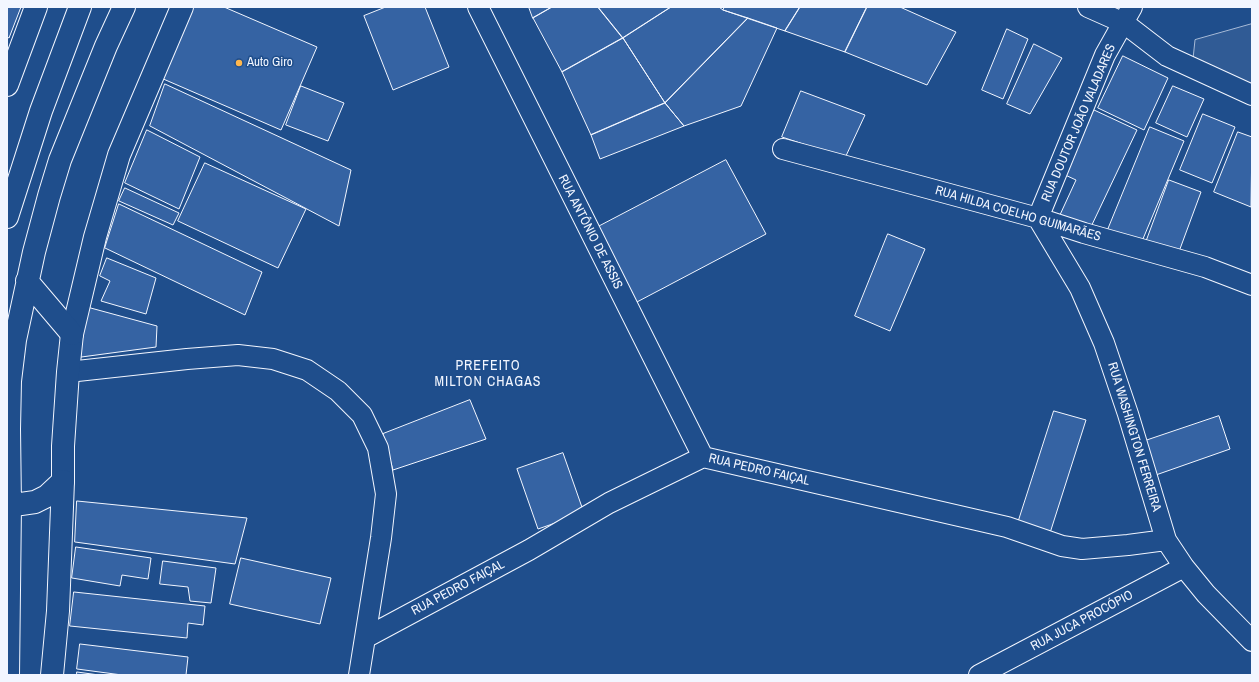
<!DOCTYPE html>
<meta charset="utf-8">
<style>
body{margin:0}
#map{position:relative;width:1259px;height:682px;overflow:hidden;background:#1f4e8c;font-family:"Archivo Narrow",sans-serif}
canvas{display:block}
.frame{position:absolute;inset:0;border:8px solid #f2f6ff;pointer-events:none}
</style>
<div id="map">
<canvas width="1259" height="682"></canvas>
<div class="frame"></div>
</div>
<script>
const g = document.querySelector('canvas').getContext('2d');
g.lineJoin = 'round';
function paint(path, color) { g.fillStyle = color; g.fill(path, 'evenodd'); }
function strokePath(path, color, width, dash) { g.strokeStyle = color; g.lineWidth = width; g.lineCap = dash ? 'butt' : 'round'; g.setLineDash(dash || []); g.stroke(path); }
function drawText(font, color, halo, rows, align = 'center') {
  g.font = font + ' "Archivo Narrow",sans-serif'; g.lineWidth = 3; g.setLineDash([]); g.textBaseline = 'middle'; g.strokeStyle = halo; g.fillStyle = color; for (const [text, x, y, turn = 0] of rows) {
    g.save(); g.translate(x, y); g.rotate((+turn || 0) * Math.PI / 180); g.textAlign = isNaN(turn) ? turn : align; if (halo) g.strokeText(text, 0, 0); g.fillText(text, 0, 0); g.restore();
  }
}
const built = new Path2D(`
 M1252,24V84L1193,59L1195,40Z`);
paint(built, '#305b95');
strokePath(built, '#a8bbd7', 1);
const building = new Path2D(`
 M7,7H21L9,38L7,37Z
 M192,7H224L317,47L281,130L161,78Z
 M386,7H425L449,67L393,90L364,16Z
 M529,7H552L533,18Z
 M552,7H598L623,38L562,72L533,18Z
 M598,7H671L623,38Z
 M671,7H719L723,10L748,18L665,103L623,38Z
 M725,7H800L785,31L723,10Z
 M800,7H867L845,52L785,31Z
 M867,7H900L956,32L927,85L845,52Z
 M748,18L777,28L741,106L684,126L665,103Z
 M1007,29L1028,39L1003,99L982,90Z
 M623,38L665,103L591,135L562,72Z
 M1034,44L1062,58L1030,114L1007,104Z
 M1123,56L1168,78L1144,130L1098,108Z
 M165,84L351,170L339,226L150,126Z
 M301,86L344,103L328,141L286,125Z
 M1173,86L1204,99L1187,137L1156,123Z
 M801,91L865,115L845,158L782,137Z
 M665,103L684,126L600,159L591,135Z
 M1094,110L1137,130L1089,231L1059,217L1076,180L1063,174Z
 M1203,114L1235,127L1212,183L1180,170Z
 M1150,127L1184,141L1140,246L1107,232Z
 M147,130L200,157L179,209L125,183Z
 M1238,132L1252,137L1251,207L1214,192Z
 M726,160L766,234L635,303L596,228Z
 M205,163L306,209L278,268L178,221Z
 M1169,180L1201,192L1177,257L1145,245Z
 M125,188L179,213L173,225L119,201Z
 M119,204L262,272L245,315L105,248Z
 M888,234L925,249L890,331L855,316Z
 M107,258L156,278L146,314L101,301L110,281L100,276Z
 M87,307L157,326L156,347L74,358Z
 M470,400L486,439L393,470L383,434Z
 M1054,411L1086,420L1050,533L1018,523Z
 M1219,416L1230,449L1153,476L1142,442Z
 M563,453L584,513L538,529L517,469Z
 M77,501L247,518L235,564L75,542Z
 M76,547L151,558L148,579L122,575L120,586L72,578Z
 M241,558L331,578L320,624L230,604Z
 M163,561L216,568L211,603L190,601L188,587L160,584Z
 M74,592L205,606L203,625L188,623L187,638L70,626Z
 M80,644L188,657L186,675H122L77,669Z
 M77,672L99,675H77Z`);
paint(building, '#3563a3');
strokePath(building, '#f2f6ff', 1);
const street = new Path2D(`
 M478,7L703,457
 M1088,7L1124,23L1167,56L1252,95
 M783,149L1038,218L1084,233L1205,267L1252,285
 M1038,218L1080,288L1104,343L1128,414L1166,540L1184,567L1206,594L1252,641
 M1038,218L1105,55L1132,7
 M68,372L187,359L238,355L273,359L307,370L338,391L362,415L378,448L386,494L381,538L359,675
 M365,638L529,550L609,503L703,457L1007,527L1062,546L1082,549L1128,545L1166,540
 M979,675L1184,567`);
const secondary = new Path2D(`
 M7,85L36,7
 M63,481V446L68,372L72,334L95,237L119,155L182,7`);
const highway = new Path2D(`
 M7,217L41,111L80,7
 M27,281L72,334
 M7,506L35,502L47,496L63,481
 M8,675L10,505L9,429L10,381L15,340L34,252L49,196L60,160L106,46L124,7
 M52,675L58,611L63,481`);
strokePath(street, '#f2f6ff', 22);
strokePath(secondary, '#f2f6ff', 24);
strokePath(highway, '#f2f6ff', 24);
strokePath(street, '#1f4e8c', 20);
strokePath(secondary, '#1f4e8c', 22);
strokePath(highway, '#1f4e8c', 22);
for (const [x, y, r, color] of [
 [239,63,4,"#ffb74d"]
]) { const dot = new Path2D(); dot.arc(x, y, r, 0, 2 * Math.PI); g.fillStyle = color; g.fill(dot); strokePath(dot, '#1f4e8c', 1.5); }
drawText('13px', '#f2f6ff', '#1f4e8c', [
 ["Auto Giro",247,63]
], 'left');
drawText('13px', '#f2f6ff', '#1f4e8c', [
 ["RUA DOUTOR JOÃO VALADARES",1079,123,-67],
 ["RUA HILDA COELHO GUIMARÃES",1018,214,16],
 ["RUA ANTÔNIO DE ASSIS",590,232,63],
 ["RUA WASHINGTON FERREIRA",1134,437,73],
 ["RUA PEDRO FAIÇAL",759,470,13],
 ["RUA PEDRO FAIÇAL",458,588,-28],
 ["RUA JUCA PROCÓPIO",1082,621,-28]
]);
g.letterSpacing = '1px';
drawText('14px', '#f2f6ff', '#1f4e8c', [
 ["PREFEITO",488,366],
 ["MILTON CHAGAS",488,382]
]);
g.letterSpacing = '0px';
</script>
